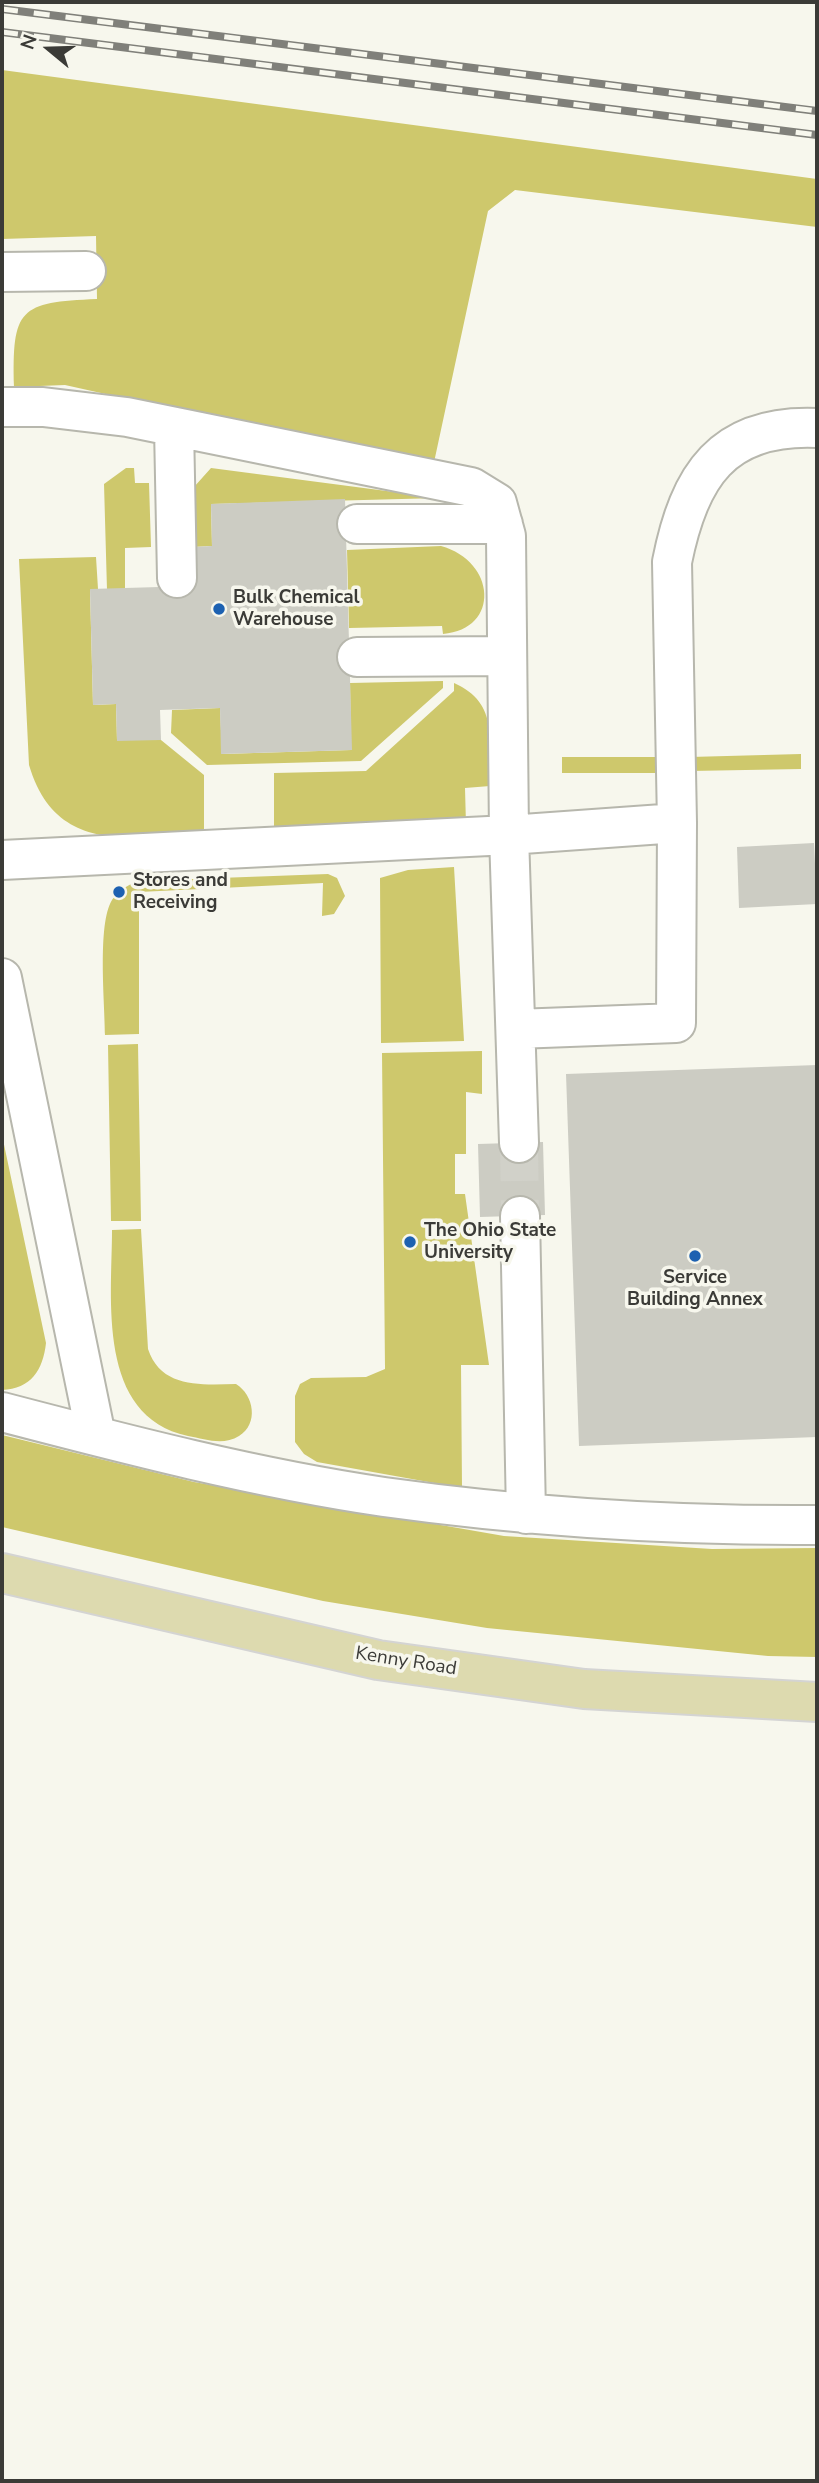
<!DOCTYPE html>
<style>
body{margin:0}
#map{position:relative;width:819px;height:2483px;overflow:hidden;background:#f7f7ed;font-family:"Nunito Sans",sans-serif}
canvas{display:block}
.frame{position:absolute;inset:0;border:4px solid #3b3b37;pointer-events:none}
.north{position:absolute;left:14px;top:14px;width:70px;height:70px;-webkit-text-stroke:5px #f7f7ed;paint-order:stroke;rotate:289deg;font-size:19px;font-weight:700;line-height:28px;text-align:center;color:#3b3b37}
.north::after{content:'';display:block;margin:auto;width:24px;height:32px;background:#3b3b37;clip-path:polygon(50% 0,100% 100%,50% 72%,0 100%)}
</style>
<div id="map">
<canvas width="819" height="2483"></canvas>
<div class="frame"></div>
<div class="north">N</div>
</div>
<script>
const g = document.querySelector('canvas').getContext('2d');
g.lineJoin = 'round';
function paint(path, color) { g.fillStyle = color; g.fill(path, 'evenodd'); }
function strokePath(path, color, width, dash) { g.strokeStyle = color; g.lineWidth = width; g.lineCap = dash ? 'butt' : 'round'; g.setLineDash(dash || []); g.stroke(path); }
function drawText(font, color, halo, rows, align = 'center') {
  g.font = font + ' "Nunito Sans",sans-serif'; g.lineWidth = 7; g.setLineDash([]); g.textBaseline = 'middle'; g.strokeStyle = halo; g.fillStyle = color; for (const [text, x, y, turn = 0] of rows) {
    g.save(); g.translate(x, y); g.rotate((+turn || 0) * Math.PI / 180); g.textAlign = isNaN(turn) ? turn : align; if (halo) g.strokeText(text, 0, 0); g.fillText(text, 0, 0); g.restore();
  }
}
paint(new Path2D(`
 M2,70L817,179V227L515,190L488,211L433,467L65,385L14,387C12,309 19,302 97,299L96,236L2,239Z
 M126,468H134L135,483H149L151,547L125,548V590H107L104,484Z
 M211,468L440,498L211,504L212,546L193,547L194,487Z
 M441,546C496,561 501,629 443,634L442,626L349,628L347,550Z
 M96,557L98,589L90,590L93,705L116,704L117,740H161L204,775V834C129,837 56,855 29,765L19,559Z
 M443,681V688L361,761L207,765L171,733L172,710L220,708L222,754L351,750L350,683Z
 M454,683C500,703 489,743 490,786L465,788L466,825L274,831V773L366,771L454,691Z
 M801,754V769L690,771V757Z
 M562,757H658V773H562Z
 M454,867L464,1041L381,1043L380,878L408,870Z
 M328,874L337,878L345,896L334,914L322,916L323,883L139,892V1034L105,1035C105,1004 97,924 112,900C118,891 127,886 137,881Z
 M138,1044L141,1221H111L108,1045Z
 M482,1051V1094L466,1092V1154H455V1194H465L489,1365H461L462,1488L317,1462L304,1454L295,1442V1396L300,1384L311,1378L366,1377L385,1369L382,1053Z
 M2,1135L46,1343C43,1370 31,1389 2,1390Z
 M141,1229L148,1349C161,1388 200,1385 236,1384C254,1395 259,1424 239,1436C223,1446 205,1439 188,1436C96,1416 112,1299 112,1230Z
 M2,1435L194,1482L504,1536L712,1549L817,1548V1657L768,1656L487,1628L323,1601L2,1527Z`), '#cec86c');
paint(new Path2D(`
 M345,499L352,750L221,754L220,708L160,710L161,740L117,741L116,704L93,705L90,589L194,586L193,547L212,546L211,504Z
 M814,843L817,904L739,908L737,847Z
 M817,1065V1437L579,1446L566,1074Z
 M543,1142L545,1215L480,1217L478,1144Z`), '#ccccc3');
strokePath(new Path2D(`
 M519,1143L520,1216`), '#d1d1c9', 38, [38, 19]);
const minor = new Path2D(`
 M2,272L86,271
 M2,407H43L127,417L471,487L497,503L506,536L509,835L519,1143
 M174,427L177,578
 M357,524H503
 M357,657L507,656
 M2,860L509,835L677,823
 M2,978L96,1436
 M516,1029L676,1023L677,823L672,562C689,476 722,424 817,428
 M520,1216L526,1514
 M2,1412C128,1445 255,1478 384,1497C528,1517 672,1526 817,1525`);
const major = new Path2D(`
 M2,1573L378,1660L584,1689L817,1702`);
strokePath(minor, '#b7b7ad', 42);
strokePath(major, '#d4d4d3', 42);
strokePath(minor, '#fff', 38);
strokePath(major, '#dddaaf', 38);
const rail = new Path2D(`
 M2,9L817,111
 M2,32L817,135`);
strokePath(rail, '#80807a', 8);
strokePath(rail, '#f7f7ed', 5, [16]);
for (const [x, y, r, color] of [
 [219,609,7,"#1d61b1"],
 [119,892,7,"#1d61b1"],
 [410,1242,7,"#1d61b1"],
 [695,1256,7,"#1d61b1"]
]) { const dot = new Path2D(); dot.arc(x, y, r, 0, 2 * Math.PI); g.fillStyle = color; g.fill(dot); strokePath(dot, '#f7f7ed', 2.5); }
drawText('bold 19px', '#3b3b37', '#f7f7ed', [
 ["Bulk Chemical",233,598],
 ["Warehouse",233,620],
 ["Stores and",133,881],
 ["Receiving",133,903],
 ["The Ohio State",424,1231],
 ["University",424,1253],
 ["Service",695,1278,"center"],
 ["Building Annex",695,1300,"center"]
], 'left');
drawText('19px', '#3b3b37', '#f7f7ed', [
 ["Kenny Road",406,1662,9]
]);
</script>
